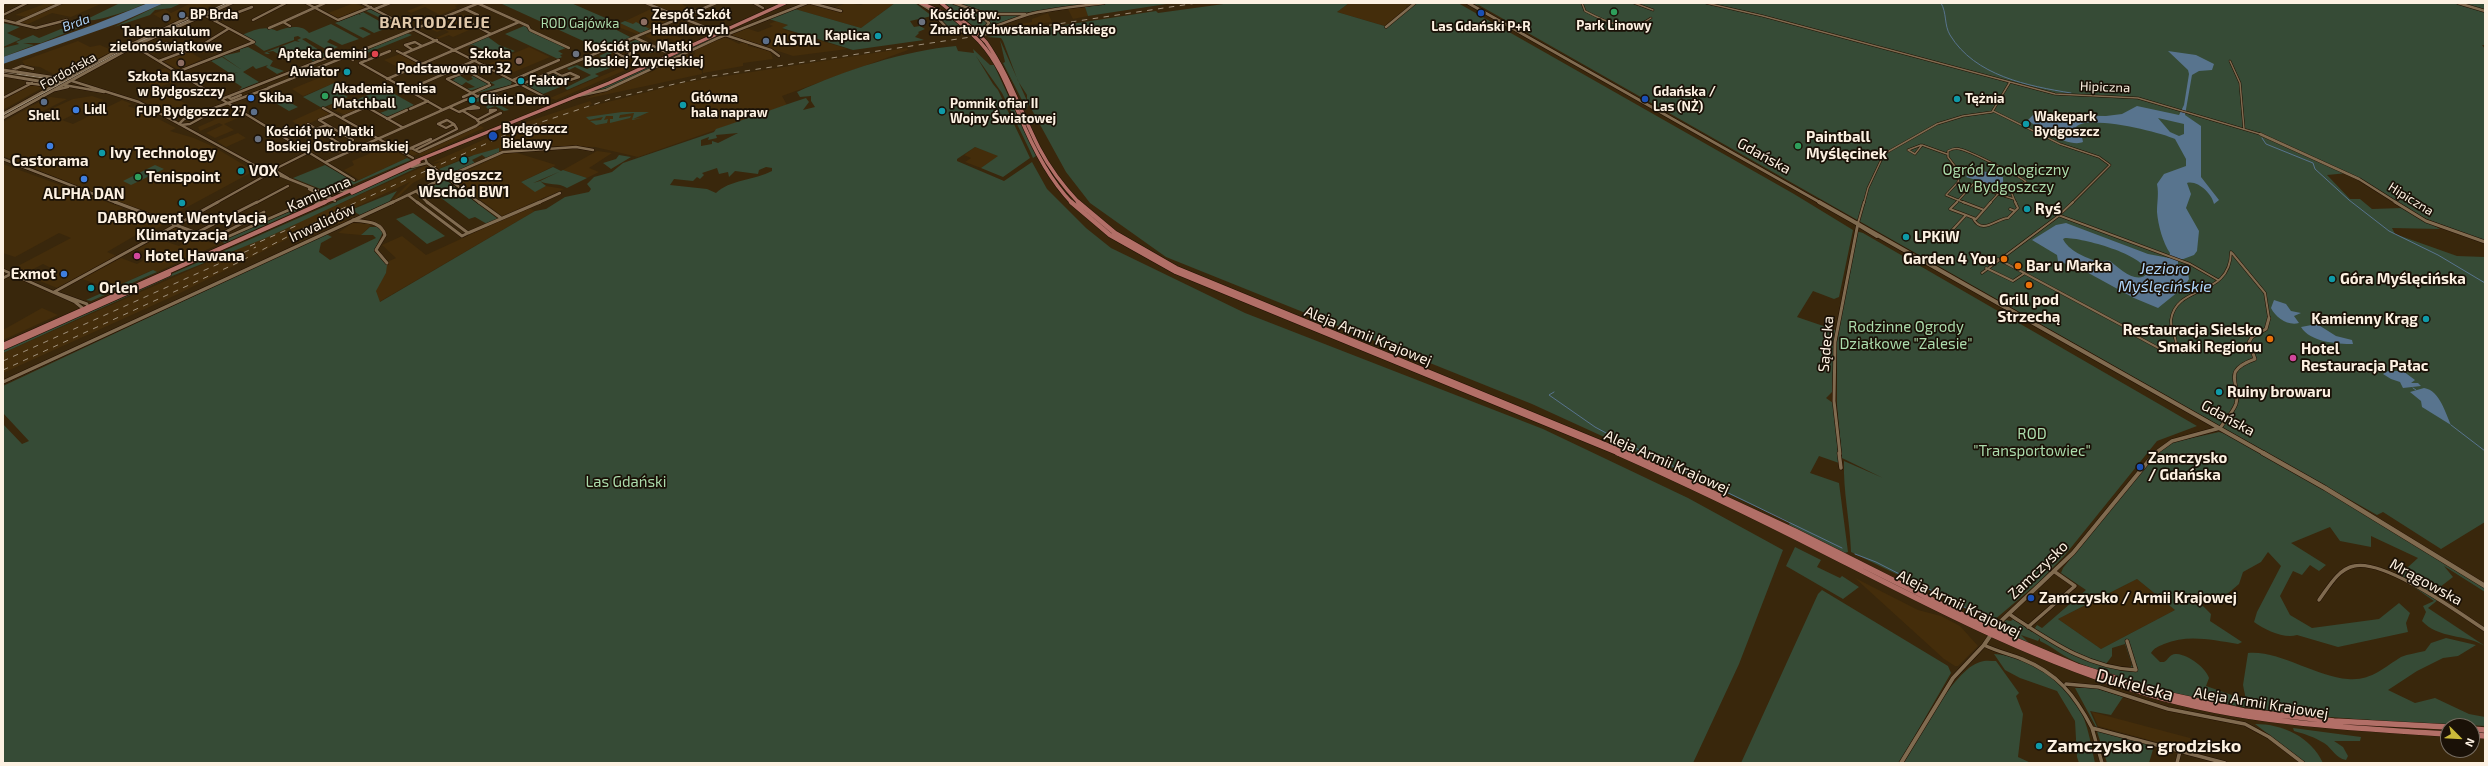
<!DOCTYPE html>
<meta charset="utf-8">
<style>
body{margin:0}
#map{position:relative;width:2488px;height:766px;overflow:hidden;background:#39270c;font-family:"Exo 2",sans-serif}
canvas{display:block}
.frame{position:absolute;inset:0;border:4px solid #fdf1e2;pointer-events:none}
.north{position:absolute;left:2440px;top:718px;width:40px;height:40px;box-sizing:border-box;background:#1a1107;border:1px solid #756b5f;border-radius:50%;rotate:114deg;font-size:11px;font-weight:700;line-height:16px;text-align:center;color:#fdf1e2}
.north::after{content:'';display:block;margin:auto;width:14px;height:18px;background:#caba3a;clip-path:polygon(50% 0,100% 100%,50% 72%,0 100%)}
</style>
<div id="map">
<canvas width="2488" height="766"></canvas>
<div class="frame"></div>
<div class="north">N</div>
</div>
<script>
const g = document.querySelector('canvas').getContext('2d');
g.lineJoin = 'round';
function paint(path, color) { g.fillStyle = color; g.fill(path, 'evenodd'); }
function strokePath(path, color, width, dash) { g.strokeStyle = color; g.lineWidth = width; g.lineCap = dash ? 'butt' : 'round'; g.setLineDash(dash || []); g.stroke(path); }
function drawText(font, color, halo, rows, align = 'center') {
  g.font = font + ' "Exo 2",sans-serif'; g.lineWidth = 3.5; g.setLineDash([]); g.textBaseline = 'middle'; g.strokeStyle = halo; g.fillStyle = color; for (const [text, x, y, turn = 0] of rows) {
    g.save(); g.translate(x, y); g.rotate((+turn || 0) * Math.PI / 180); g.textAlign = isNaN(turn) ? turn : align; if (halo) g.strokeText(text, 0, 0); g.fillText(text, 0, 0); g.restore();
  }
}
paint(new Path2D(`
 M47,3H59L27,17L15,15Z
 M64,3H103L71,17L52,13L26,25L19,23Z
 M188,3L212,5L170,24L153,14L165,9L171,13L189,4Z
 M354,3L366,8L338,18L328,13Z
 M427,3H457L460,4L455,6L457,8L440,15L425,7L411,13L407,11Z
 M650,3H680L694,11L681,16Z
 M846,3L861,5L865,3H895L861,28L795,9L810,4L842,12L844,11L834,8Z
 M1349,3H1408L1412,5L1406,6L1407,8L1385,26L1337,12Z
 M1085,7L1088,16L1073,19L1068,9Z
 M653,8L674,17L639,35L618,27L619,24Z
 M1048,13L1052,22L1021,26L1020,24L1032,22V19Z
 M463,15L469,18L464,21L476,27L453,37L449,35L438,39L436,38L449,32L444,29L437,32L427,27Z
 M776,21L788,25L782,29L848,49L793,56L730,35L746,28L758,32L773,26L769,24Z
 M656,31L662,34L667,32L683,39L677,42L668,38L659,43L645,36Z
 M725,37L739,44L743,42L748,44V46L770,51L773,59L743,63V66L703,73V61L692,56L695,54L694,50Z
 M78,41L90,47L100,45L114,51L62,75L53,74L40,67L25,65L22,61Z
 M529,47L550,57L509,74L488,64Z
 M907,48L908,50L782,96L787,105L638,157L595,147L532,146L499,152V149L466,157L439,169L433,165L442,161L431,163L517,125L590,101L592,104L584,108L687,82Z
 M188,51L202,59L179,70L163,61Z
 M400,54L418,64L403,70L384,60Z
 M686,54L701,61L702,74L585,99L647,72L649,73Z
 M644,58L649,60L556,100L550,98Z
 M165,68L172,72L162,77L166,80L174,77L178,80L157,88L136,78Z
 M326,75L337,82L303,96L292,89Z
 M30,84L43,86L42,88L3,110V99Z
 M198,89L201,91L179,100L186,104L165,113L142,101L168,94L181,96Z
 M92,96L104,100L62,120L73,124L122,100L132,104L128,106L147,113L176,128L170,131L194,138L214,147L254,171L167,218L110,199L3,156V122L28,108L42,113L73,99Z
 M50,97L67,99L41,112L29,107Z
 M348,98L363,107L345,115L327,107Z
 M321,108L330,114L301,127L292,121Z
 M237,110L245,115L224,124L234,130L215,138L206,133L223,125L219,123L200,131L198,127Z
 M479,125L484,128L422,156L418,154L413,156L405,152L412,149L419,153Z
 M238,133L246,138L226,147L217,141Z
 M380,142L407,158L359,180L344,170L354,165L352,161L371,153L365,149Z
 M975,147L999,156L981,168L965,162L971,158L964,155Z
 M597,151L612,153L589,168L599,172L587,178L563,170Z
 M514,152L556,165L521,182L535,191L546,186L564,189L502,216L451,178L505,153Z
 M3,164L123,208L119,210L123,212L128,210L165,224L150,232L143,231L107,252L117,256L57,288L35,279L53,269L43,264L24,274L19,272L22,270L16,267L71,238L59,233L15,257L3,253Z
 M427,165L435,171L413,183L396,199L391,201L410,182L302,232L331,223L350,220L347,222L315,228L291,237L178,294L3,373V353Z
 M528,208L535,211L379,302L375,291L386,273L385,263L396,258L382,245L402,236L426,255Z
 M352,223L372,224L361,235L338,233Z
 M174,228L186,231L167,242L179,246L195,237L217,245L157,272L152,270L111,289L82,279L121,258L137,264L151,256L138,249Z
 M42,308L58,315L3,340V330Z
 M1855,578L1918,610L1941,616L1960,626L1978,646L1958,666H1955L1944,659Z
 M2137,579L2175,610L2101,649L2058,619Z
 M2092,712L2190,738L2193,752L2098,726Z`), '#442d0b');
paint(new Path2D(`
 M120,3H146C135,9 95,23 85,20Z
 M164,3H182L171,8L155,10L150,15L114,27Z
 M505,3H571L617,23L609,26L632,38L603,50L502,4Z
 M895,3H915L932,16L910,21L914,27L920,26L925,29L918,32L919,33L915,37L924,40L853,50L782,28L788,25L769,19L795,9L861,28Z
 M943,3C958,3 978,12 988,23L979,30Z
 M957,3H1096L1015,14H991Z
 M1113,3H1173L1088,16L1085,7Z
 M1231,3H1349L1337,12L1388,27L1416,3H1458L1794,194L1853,230L1839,297L1834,299L1813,291L1797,317L1835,330L1832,392L1826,398L1833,403L1839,463L1819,456L1810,473L1839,483L1848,552L1844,553L1789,525L1790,522L1532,404L1166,257L1090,203L1066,172L1027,101V95L1018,81L1003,41L1001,38L986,37L1156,11L1158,13Z
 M1472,3H2485V45H2482L2485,49V241L2424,218L2348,173L2327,175L2350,199H2360L2372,209L2402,208L2440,229L2392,228L2395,234L2457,256L2485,257V522L2441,549L2383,512L2377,515L1477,4L1479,6Z
 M927,7L949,17L965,29C948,34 938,18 927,7Z
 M370,9L396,22L392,24L366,11L363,12L390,27L374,33L363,27L359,28L371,34L363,38L335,23L358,14L361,15L359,13Z
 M1028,14L984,30L990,21L982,15L1001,16Z
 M625,21L633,24L636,22L650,29L641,33L620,23Z
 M3,23L20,27L7,33L21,39L3,47Z
 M331,24L359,39L342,45L330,39L327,42L338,47L329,51L306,38L302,39L325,54L329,55L337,52L342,54L321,58L307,65L313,61L300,53L285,58L273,51L267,52L270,54H267L264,53L295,41L300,42L297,40L301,38L298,36L294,37V40L264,51L242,35C254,30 265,25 277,31C287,27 302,24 309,33Z
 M524,26L566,48L558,51L563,54L560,55L562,57L558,59L505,34Z
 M81,27L41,43H23L34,45L3,57V48L19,44L16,42L33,35L39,38L61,29Z
 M407,33L412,35L355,58L351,57Z
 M488,37L499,45L515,51L500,57L473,45L466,46Z
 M714,37L717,38L610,87L599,92H589Z
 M638,39L659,50L650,53L628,43Z
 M1000,40L1028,103L1027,110L1003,63L1005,62Z
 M956,46L958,51L974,53L973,49L990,65H994L1036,156L1033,158L1030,151L1002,93L976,56L993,84L998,90L1030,158L1003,177L981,168L998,156L975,147L957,159V161L1004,181L1032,162L1047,189L1086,228L1111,248L1245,313L1543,429L1688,498L1783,550L1739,664L1693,763H3V424L22,444L29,441L3,413V386L326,234L332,237L321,243L319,252L330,260L376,238L373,235H361L370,227H378L383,232L374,251L387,265L386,273L376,291L380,302L535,211L546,209L565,197L589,192L591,189L587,184L594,177L612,172L623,163L714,132L716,129C746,119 778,107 806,98L809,102L803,110L815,107L811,101V96L800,97L797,92C843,71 906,50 956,46ZM738,133L718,143L712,141V144L701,146V140L709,137L708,140L717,138L716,135ZM766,167L772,168V171C755,180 729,180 716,193L707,189L670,185L674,179L693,181L697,177L700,179L704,175L702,173L717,168L719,174L728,172L729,177L735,171L758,174L759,170Z
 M248,47L273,61L270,66L284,71L277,74L266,67L268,65L256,69L253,66L243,72L259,82L239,90L242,87L227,77L221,79L238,72L231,74L211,61L222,57L242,70L222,56L240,52V49Z
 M610,51L612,53L605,57L620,64L595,74L599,76L567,90L565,88L591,75L575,67L569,70L567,68L577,65L587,69L606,60L599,56Z
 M466,72L468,73L459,75L468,81L473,79L471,77L473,76L490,84L469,91L466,89L475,87L466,82L461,86L450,81L455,79L454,77Z
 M554,74L558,75L551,79L565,85L543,94L526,85Z
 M504,77L512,81L511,85L476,93L495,85L485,79L492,82Z
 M334,83L341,90L338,91L348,97L322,108L303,97Z
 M384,88L414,105L386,117L380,113L388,110L375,103L367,107L356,100Z
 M490,93L484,98L493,95L502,100L496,103L509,110L504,111L495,106L488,109L486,107L488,105L481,101L471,103L476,101L474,99L468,101L478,97L483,101L484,98L479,97Z
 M275,94L298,107L289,111L267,98Z
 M622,112H649L633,119L642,118L632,120L634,113L620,115L619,118L631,116L630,118L610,123V119H613V116H606L604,120L608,119L607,123L596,125L590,121L601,120L603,117L589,120L586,117Z
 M531,147L528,148L503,151L486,158L482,155L472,160L475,163L450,174H447L456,166L446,174L439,169L474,155L499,148V152Z
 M619,155L631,157L611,169L603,163L616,159Z
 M407,158L411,160L338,191L328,192L293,178L325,165L355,182Z
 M425,164L268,237L172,276L3,353V349L136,292L135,291L142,287L419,165Z
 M155,165L164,169L131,185L123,181Z
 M553,167L561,171L533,183L540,181L546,186L535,192L521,182Z
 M563,170L587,178L567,188C558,182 548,186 540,181Z
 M446,180L498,219L487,224L475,217L469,219L428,188Z
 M397,191L389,202L360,215L351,210Z
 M312,199L308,206L225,243L220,241L307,204Z
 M413,213L445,236L427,244L396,219Z
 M1856,231L1863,233L2197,426L2157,441L2065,555L2039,582L1993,621L1851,552C1850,521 1843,492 1844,461L1883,478L1842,458L1837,405V340Z
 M153,270L157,272L91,301L86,300Z
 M2219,432L2226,434L2361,511L2485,588V592L2444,566L2453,577L2431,594L2439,599L2428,608L2485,646C2466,634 2438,639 2422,621L2426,612L2423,606L2434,601L2398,576L2418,558L2371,536V547L2340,541L2330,527L2291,543L2326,565L2319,571L2310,565L2302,575L2293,571L2280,596L2290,615L2312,628L2379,619L2399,603L2410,613L2406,623L2408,632L2338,647L2297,635C2284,639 2265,630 2254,622L2257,612L2281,566L2268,552L2261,562L2243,572L2239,584L2219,601L2209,599L2200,603L2211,614L2210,621L2242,642L2238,644C2212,640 2188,634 2164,644C2158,647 2155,647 2151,653L2160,662H2164C2169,659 2170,653 2177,654C2189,655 2206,668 2209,678L2206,686L2246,700L2243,685L2248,653C2279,650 2316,677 2348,679C2371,681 2383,668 2401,657C2408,654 2417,653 2425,651L2431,643L2446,638L2476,645L2458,656L2443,658L2417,671L2388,690L2415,703L2435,698L2469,714L2485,717V726C2348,719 2208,716 2079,663C2065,658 2053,647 2040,641V638L2038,641L2021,635L2029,643L2011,636L2012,634L2001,625L2006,620L2011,621L2013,619L2032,632L2037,625L2042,628L2086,590L2061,573L2063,568L2156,454L2174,442ZM2137,579L2175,610L2101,649L2058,619ZM2125,644L2132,665L2130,668L2106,664L2112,656V648Z
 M1795,547L1821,560L1817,567L1840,578L1842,576L1859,587L1843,599L1786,566Z
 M1822,590L1948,666L1951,673L1899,763H1741L1818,594Z
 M1994,654C2023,655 2066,681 2079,707C2088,725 2091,744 2095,763H2079L2077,757L2075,721L2057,691L2020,678L2005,670Z
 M1996,661L2019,693L2016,696L2023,714L2018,757L2031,763H1904C1919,738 1953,670 1980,662C1985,660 1991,661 1996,661Z
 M2075,688H2095L2123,697L2111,715L2090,711L2099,731L2154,746L2149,763H2107L2095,725Z
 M2255,724C2283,724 2311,737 2323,763H2306Z
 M2293,728L2361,737L2360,741H2334L2343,747L2348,756L2346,760C2335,758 2333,749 2324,743C2314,737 2305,734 2294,731Z`), '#364b36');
paint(new Path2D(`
 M148,3H164L119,23L3,64V57L93,25Z
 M2168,51L2196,55L2214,64L2212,70L2199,71L2192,75L2185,115L2201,126V177L2219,200L2214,204C2212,194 2198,180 2187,183L2191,194L2186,208L2199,231L2197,251L2194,255L2178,261V265L2188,273L2189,279L2184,287L2158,308L2134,298L2083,270L2058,261L2057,255L2032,240L2056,225L2066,223L2148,254L2169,258L2170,253C2163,243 2158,225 2157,212C2157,202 2159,194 2157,184L2164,174L2186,166V159L2175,139C2161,132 2086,114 2076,127L2081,132L2083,142C2070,148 2038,129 2028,120L2033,115L2106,116L2122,114L2137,106L2179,115L2184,105L2189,74L2188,70ZM2158,118L2184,124V134L2179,136L2170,132ZM2065,238C2083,238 2144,254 2148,273C2137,286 2119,268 2110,261C2105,260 2101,262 2097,261C2085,258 2068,250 2063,239Z
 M1976,169L2003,177V188L2001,193L1993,191L1986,183L1966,177Z
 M2274,300L2286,304L2291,311L2301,313L2294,316L2299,323C2288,326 2276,318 2271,308Z
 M2317,324L2336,336L2352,340L2353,344C2337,344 2310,342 2301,327Z
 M2388,371H2403L2415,380L2411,383H2418L2421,386L2403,388L2400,382L2391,379L2383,374Z
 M2424,388C2440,390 2446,415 2451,425L2422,407L2421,401L2410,392Z`), '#58748e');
strokePath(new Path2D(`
 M1941,3C1947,13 1944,25 1950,35C1975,76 2028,86 2071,93
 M2262,138L2266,144L2313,163L2315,169L2349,200L2389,231L2438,255L2485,283
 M2382,370L2385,372
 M2413,388L2416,390
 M1554,392L1549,395L1595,427L1619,440L1842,548
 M2451,425L2485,451
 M1855,554L1876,562L1966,608`), '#58748e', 1);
const pedestrianFar1 = new Path2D(`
 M1582,3L1585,11C1606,22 1629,34 1651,18
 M1634,3L1653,10
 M1706,3L1763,16L2055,94L2138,98L2260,134
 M2230,61L2240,83L2244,129
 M1993,111L2060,144L2099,157L2110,165L2072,203
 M1921,145L1908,150L1915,154L1922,145L1947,154
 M2014,199L2016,203
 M1864,203L1868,188L1884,154L1937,124L1963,116L1992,112L2010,82
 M1956,203L1975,182L1986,184L1989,191L1998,194L1990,203
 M1965,203L1946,195L1958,182L1960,173L1948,157V151C1952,149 1956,148 1960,149C1967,150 2022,177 2026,182L2010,189L2014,199L1998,194`);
const pedestrian = new Path2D(`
 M1957,202L1950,209L1966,215
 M1963,202L1984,210
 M2010,209L2015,211
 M1966,215L1976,219L1991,202
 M2058,215L2190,264L2218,280
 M1973,218C1982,236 1997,218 2008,218L2018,208L2015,202
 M1858,223L1864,202
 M1944,239L1966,215
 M2232,253L2265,293L2269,318
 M1998,259L2123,326L2129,332L2164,351L2176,344C2176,336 2170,328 2171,320C2176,283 2230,299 2231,252
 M1986,268L2013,281L2025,273
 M1982,273L2057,217L2073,202`);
const minorFar2 = new Path2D(`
 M306,3L338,20L371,7
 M362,3L547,98
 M477,3L528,26L530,30L569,48
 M646,3L719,33L771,50L779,56
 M754,3L763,8
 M811,3L841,11
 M919,3L929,9L948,29
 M2458,3L2485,11
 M3,4L5,3
 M375,9L390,3
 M465,9L478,15
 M3,15L27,3
 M3,20L36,28L67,20
 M253,20L286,3
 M465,20L491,34
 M215,21L252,7
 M16,23L61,3
 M290,26L283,22L325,3
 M1386,27L1415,3
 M269,28L283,22
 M636,38L666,52
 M134,46L354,180
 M157,47L167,43
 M609,49L624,57L632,54L616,46
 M413,50L405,45L415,42L422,46
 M397,51L403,54
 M144,52L151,49
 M348,56L353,60
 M159,61L202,45L228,29
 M360,63L443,110
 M360,63L390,51
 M422,64L403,54L437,40
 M12,70L22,66L33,69
 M177,72L254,42L204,15
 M469,72L489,83
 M554,72L562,76
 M570,73L579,77L570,80L562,76Z
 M387,79L519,22
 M513,80L559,60
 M27,83L42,85
 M407,90L476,60
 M491,92L512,104L522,101L515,97L506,100
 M477,96L447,79L485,65
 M578,96L606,90L718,38L807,3
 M228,97L231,99L241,95
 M463,97L490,85
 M485,97L494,94
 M3,98L32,83
 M222,99L334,55
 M365,106L402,127
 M449,107L459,112L474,106L479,108L469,109
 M410,109L428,101
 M463,111L478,120
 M334,114L413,158
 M343,117L366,107
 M387,119L407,110
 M319,120L353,140
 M319,120L334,114L323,108
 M447,120L454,124L446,128L438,124Z
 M480,123L501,113
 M308,124L342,145
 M316,129L327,125
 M2260,134L2359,179L2397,203
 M411,148L419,152L476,126L480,123L477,120L496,110H490V113
 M415,150L457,129L454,124
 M402,152L431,139
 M3,159L117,203
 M326,162L465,100L530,81L716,3
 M277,169L276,171L288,178
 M267,170L277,168L307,153
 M416,191L428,203
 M408,195L418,203
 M216,203L268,174
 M256,203L288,186
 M304,203L308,201
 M480,203L446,177L503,152L576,147L593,150
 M538,203L560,193`);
const minorFar1 = new Path2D(`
 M115,202L218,241L307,202
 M417,202L462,236L468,233L427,202
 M479,202L501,218
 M2395,202L2426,221L2485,242
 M353,220C366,222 381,221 385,235L376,250L387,263
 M196,233L257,202
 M468,233L540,202
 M212,239L264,212
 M3,270L75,302L85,310
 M3,278L11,274
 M54,292L218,202
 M54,292L87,304L88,308
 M2220,428C2225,421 2233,412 2236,404C2242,383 2219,372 2255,359L2249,342L2252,337L2266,329L2269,318
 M1840,454L1834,401L1835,342L1858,223`);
const minor = new Path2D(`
 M1839,453L1841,468
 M2319,600C2328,588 2338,569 2354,566C2385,559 2458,612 2485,630
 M2009,614C2049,640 2087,668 2136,670L2127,641
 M2028,627L2075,586L2055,572
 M1984,645C1996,651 2009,654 2022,659C2057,673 2075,695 2092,728L2225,763
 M2066,684L2099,687L2168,709L2245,724L2269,737L2303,763
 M2092,728L2102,763
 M2177,763L2180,751`);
const tertiaryFar2 = new Path2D(`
 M954,3L986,14H1025
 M980,15L989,23L983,30
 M948,29C980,39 1004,20 1034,13C1057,8 1081,6 1104,3
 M72,81L139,102L254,165L324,193L335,201
 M64,85L104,92
 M268,88L479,3
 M55,90L68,87
 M179,124L184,119L269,88
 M181,125L190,124L212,112
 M412,167L427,163
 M309,189L332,200
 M327,193L350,190
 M318,203L319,195
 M391,203L446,177L427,163L425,158`);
const tertiaryFar1 = new Path2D(`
 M315,206L319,202
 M3,382L393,202
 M2154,454L2172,441L2220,428`);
const tertiary = new Path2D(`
 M1901,763L1953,678L1984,645L1999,623L2073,553L2155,453`);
const secondaryFar2 = new Path2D(`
 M1468,3L1821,203
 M17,72L63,79
 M3,75L56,84
 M3,114L113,53L187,18
 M3,118L134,46L232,3`);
const secondaryFar1 = new Path2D(`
 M1819,202L2265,454
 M1859,225L1877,236`);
const secondary = new Path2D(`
 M2263,453L2325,488L2485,586`);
const primaryFar2 = new Path2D(`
 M921,3L953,17L969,31
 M941,3L974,30
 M980,42C999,63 1008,88 1019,114C1032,146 1048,178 1072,203
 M986,42C1009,75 1021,113 1039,148C1050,169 1063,186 1079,203
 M352,193L419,162
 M323,203L416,161L609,83L785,3`);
const primaryFar1 = new Path2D(`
 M1071,202L1110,235L1176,272L1620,454
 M1078,202L1115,233L1176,268L1629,454
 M3,345L325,202
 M3,348L169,274`);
const primary = new Path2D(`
 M1618,453C1688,484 1758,518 1827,553C1931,606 2035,661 2148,694C2246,723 2348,728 2448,734
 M1627,453L1795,531L1994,631L2077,666L2166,694L2244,711L2334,721L2448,727
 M2472,729L2485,730
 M2472,735L2485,736`);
strokePath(pedestrianFar1, '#200f00', 2.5);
strokePath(pedestrian, '#200f00', 3);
strokePath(minorFar2, '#200f00', 3.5);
strokePath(minorFar1, '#200f00', 4);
strokePath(minor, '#200f00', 4.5);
strokePath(tertiaryFar2, '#200f00', 3.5);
strokePath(tertiaryFar1, '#200f00', 4.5);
strokePath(tertiary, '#200f00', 5);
strokePath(secondaryFar2, '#200f00', 4);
strokePath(secondaryFar1, '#200f00', 5);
strokePath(secondary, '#200f00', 5.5);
strokePath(primaryFar2, '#200f00', 4.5);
strokePath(primaryFar1, '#200f00', 5.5);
strokePath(primary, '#200f00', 6);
strokePath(pedestrianFar1, '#806b50', 1.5);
strokePath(pedestrian, '#806b50', 2);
strokePath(minorFar2, '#806b50', 2.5);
strokePath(minorFar1, '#806b50', 3);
strokePath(minor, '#806b50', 3.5);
strokePath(tertiaryFar2, '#806b50', 2.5);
strokePath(tertiaryFar1, '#806b50', 3.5);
strokePath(tertiary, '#806b50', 4);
strokePath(secondaryFar2, '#806b50', 3);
strokePath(secondaryFar1, '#806b50', 4);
strokePath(secondary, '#806b50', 4.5);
strokePath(primaryFar2, '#b26f67', 3.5);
strokePath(primaryFar1, '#b26f67', 4.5);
strokePath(primary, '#b26f67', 5.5);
strokePath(new Path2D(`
 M3,72L57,80L60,82L57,86
 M3,115L132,45L227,3`), '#9f907b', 1);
strokePath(new Path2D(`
 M250,246L298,225
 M3,361L256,247
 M3,370L235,264L337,211L512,132L610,99L705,77L1197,3`), '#9f907b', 1, [5.5, 5.5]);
const secondaryBridge = new Path2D(`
 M3,70L17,72`);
const primaryBridge = new Path2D(`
 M974,30L985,41
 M969,31L980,42`);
strokePath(secondaryBridge, '#200f00', 4, []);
strokePath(primaryBridge, '#200f00', 4.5, []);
strokePath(secondaryBridge, '#806b50', 3);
strokePath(primaryBridge, '#b26f67', 3.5);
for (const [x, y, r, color] of [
 [1614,12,4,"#2e9e5b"],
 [1481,13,4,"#1a4fb4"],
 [182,15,4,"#5c6f8a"],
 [166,18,4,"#6b7280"],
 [644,22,4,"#8d6e63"],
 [922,22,4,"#6b7280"],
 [878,36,4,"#0f9aa8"],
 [766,41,4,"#5c6f8a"],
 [375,54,4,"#e0444e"],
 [576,54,4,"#6b7280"],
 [519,61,4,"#8d6e63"],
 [181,63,4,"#8d6e63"],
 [347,72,4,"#0f9aa8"],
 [521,81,4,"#0f9aa8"],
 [325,96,4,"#2e9e5b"],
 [251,98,4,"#3f7fe0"],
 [1645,99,4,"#1a4fb4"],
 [1957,99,4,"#0f9aa8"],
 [472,100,4,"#0f9aa8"],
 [44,102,4,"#5c6f8a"],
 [683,105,4,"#0f9aa8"],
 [76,110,4,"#3f7fe0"],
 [942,111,4,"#0f9aa8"],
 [254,112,4,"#5c6f8a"],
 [2026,124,4,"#0f9aa8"],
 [493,136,5,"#1a4fb4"],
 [258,139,4,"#6b7280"],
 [50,146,4,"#3f7fe0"],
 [1798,146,4,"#2e9e5b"],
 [102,153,4,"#0f9aa8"],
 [464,160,4,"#0f9aa8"],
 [241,171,4,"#0f9aa8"],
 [138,177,4,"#2e9e5b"],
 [84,179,4,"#3f7fe0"],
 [182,203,4,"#0f9aa8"],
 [2027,209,4,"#0f9aa8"],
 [1906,237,4,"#0f9aa8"],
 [137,256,4,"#d1479c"],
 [2004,259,4,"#e8710a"],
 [2018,266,4,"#e8710a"],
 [64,274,4,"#3f7fe0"],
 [2332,279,4,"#0f9aa8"],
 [2029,285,4,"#e8710a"],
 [91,288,4,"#0f9aa8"],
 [2426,319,4,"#0f9aa8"],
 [2270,339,4,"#e8710a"],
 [2293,358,4,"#d1479c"],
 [2219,392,4,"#0f9aa8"],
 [2140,467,4,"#1a4fb4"],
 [2031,598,4,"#1a4fb4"],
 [2039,746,4,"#0f9aa8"]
]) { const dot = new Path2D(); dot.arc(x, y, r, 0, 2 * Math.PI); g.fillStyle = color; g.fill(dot); strokePath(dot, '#1a1107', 1.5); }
drawText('bold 13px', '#fdf1e2', '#1a1107', [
 ["BP Brda",190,15],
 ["Zespół Szkół",652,15],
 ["Handlowych",652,30],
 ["Kościół pw.",930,15],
 ["Zmartwychwstania Pańskiego",930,30],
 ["Park Linowy",1614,26,"center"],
 ["Las Gdański P+R",1481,27,"center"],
 ["Tabernakulum",166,32,"center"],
 ["zielonoświątkowe",166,47,"center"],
 ["Kaplica",870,36,"right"],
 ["ALSTAL",774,41],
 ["Kościół pw. Matki",584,47],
 ["Boskiej Zwycięskiej",584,62],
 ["Apteka Gemini",367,54,"right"],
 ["Szkoła",511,54,"right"],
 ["Podstawowa nr 32",511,69,"right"],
 ["Awiator",339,72,"right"],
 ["Szkoła Klasyczna",181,77,"center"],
 ["w Bydgoszczy",181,92,"center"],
 ["Faktor",529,81],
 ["Akademia Tenisa",333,89],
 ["Matchball",333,104],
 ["Gdańska /",1653,92],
 ["Las (NŻ)",1653,107],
 ["Skiba",259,98],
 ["Główna",691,98],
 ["hala napraw",691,113],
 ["Tężnia",1965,99],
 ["Clinic Derm",480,100],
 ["Pomnik ofiar II",950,104],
 ["Wojny Światowej",950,119],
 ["Lidl",84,110],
 ["FUP Bydgoszcz 27",246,112,"right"],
 ["Shell",44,116,"center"],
 ["Wakepark",2034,117],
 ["Bydgoszcz",2034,132],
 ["Bydgoszcz",502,129],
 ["Bielawy",502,144],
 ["Kościół pw. Matki",266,132],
 ["Boskiej Ostrobramskiej",266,147]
], 'left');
drawText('italic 13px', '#aed5fa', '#1a1107', [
 ["Brda",76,23,-20]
]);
drawText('13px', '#acdcac', '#1a1107', [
 ["ROD Gajówka",580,24]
]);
drawText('13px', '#fdf1e2', '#1a1107', [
 ["Fordońska",68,71,-29],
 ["Hipiczna",2105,87,2],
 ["Hipiczna",2411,199,32]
]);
drawText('bold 15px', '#fdf1e2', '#1a1107', [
 ["Paintball",1806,137],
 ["Myślęcinek",1806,154],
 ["Ivy Technology",110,153],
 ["Castorama",50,161,"center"],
 ["VOX",249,171],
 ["Bydgoszcz",464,175,"center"],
 ["Wschód BW1",464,192,"center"],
 ["Tenispoint",146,177],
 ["ALPHA DAN",84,194,"center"],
 ["Ryś",2035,209],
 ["DABROwent Wentylacja",182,218,"center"],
 ["Klimatyzacja",182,235,"center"],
 ["LPKiW",1914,237],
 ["Hotel Hawana",145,256],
 ["Garden 4 You",1996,259,"right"],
 ["Bar u Marka",2026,266],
 ["Exmot",56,274,"right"],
 ["Góra Myślęcińska",2340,279],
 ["Orlen",99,288],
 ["Grill pod",2029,300,"center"],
 ["Strzechą",2029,317,"center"],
 ["Kamienny Krąg",2418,319,"right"],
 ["Restauracja Sielsko",2262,330,"right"],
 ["Smaki Regionu",2262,347,"right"],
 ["Hotel",2301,349],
 ["Restauracja Pałac",2301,366],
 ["Ruiny browaru",2227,392],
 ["Zamczysko",2148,458],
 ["/ Gdańska",2148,475],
 ["Zamczysko / Armii Krajowej",2039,598]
], 'left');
drawText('15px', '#fdf1e2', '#1a1107', [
 ["Gdańska",1764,156,29],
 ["Kamienna",319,194,-24],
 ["Inwalidów",322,223,-25],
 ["Aleja Armii Krajowej",1368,336,22],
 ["Sądecka",1826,344,-85],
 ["Gdańska",2228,418,29],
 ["Aleja Armii Krajowej",1667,462,24],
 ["Zamczysko",2038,570,-44],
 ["Mrągowska",2426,582,29],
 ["Aleja Armii Krajowej",1959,604,26],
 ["Aleja Armii Krajowej",2261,703,9]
]);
drawText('15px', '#acdcac', '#1a1107', [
 ["Ogród Zoologiczny",2006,170],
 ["w Bydgoszczy",2006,187],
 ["Rodzinne Ogrody",1906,327],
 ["Działkowe \"Zalesie\"",1906,344],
 ["ROD",2032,434],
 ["\"Transportowiec\"",2032,451],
 ["Las Gdański",626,482]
]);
g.letterSpacing = '1px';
drawText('bold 16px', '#e1c9ab', '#1a1107', [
 ["BARTODZIEJE",435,23]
]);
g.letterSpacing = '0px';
drawText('italic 16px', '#aed5fa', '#1a1107', [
 ["Jezioro",2165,269],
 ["Myślęcińskie",2165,287]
]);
drawText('18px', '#fdf1e2', '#1a1107', [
 ["Dukielska",2135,685,15]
]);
drawText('bold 18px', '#fdf1e2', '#1a1107', [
 ["Zamczysko - grodzisko",2047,746]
], 'left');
</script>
